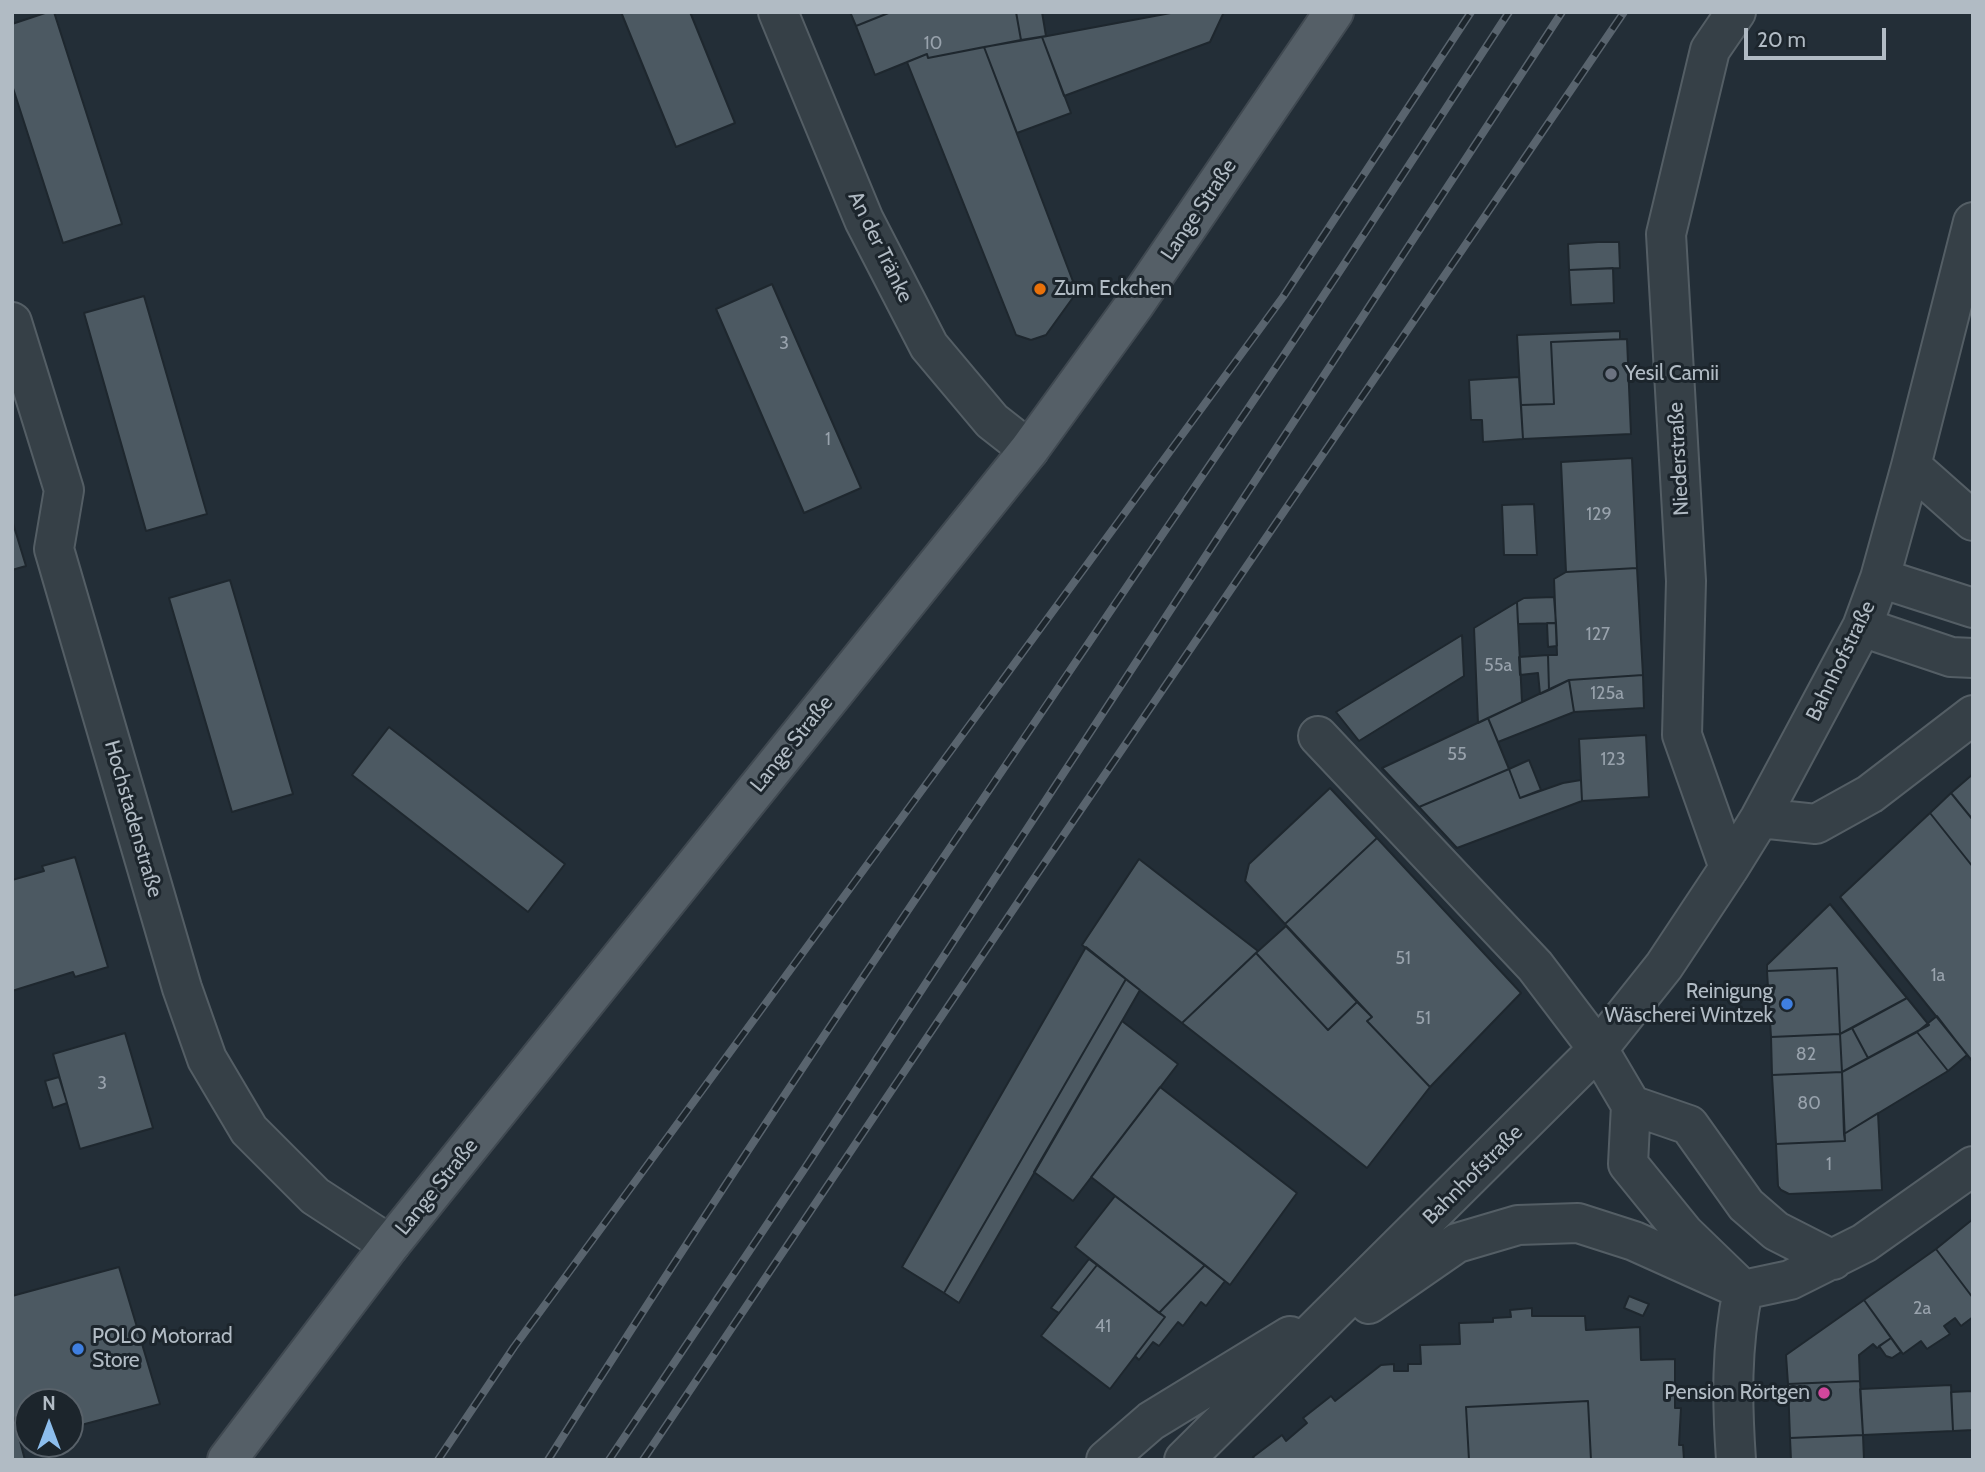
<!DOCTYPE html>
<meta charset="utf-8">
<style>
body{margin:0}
#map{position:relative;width:1985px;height:1472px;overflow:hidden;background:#232e37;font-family:Cabin,sans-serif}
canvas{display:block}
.frame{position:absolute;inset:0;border:14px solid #b1bbc4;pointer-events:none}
.north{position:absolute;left:14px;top:1388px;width:70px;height:70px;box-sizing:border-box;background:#1c252c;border:2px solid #586169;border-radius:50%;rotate:0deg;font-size:19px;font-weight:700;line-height:28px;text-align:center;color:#b1bbc4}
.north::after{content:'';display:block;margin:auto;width:24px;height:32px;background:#8dbeed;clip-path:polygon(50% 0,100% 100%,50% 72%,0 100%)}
.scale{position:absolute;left:1744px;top:28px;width:142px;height:32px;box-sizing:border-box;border:4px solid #b1bbc4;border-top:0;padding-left:9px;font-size:21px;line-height:24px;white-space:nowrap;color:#b1bbc4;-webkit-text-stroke:5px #1c252c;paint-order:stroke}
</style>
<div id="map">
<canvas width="1985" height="1472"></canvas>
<div class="frame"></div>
<div class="north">N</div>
<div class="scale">20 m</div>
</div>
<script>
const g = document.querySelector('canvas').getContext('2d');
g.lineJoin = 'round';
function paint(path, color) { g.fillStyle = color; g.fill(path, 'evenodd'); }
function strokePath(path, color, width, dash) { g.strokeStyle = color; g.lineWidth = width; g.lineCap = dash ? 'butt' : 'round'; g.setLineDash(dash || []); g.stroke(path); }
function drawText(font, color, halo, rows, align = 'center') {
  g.font = font + ' Cabin,sans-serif'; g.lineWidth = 6; g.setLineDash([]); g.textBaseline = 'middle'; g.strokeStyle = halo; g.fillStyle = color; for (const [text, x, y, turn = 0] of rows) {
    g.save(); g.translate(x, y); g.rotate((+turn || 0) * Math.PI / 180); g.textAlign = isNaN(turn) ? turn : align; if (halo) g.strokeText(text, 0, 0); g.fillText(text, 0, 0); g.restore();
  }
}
const building = new Path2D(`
 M48,12H54L122,224L63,243L12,85V24Z
 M621,12H690L735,123L676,147Z
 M850,12H891L856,26Z
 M891,12H1016L1021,40L928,58L927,54L875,75L856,26Z
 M1016,12H1042L1046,36L1021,40Z
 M1176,12H1224L1210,42L1064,96L1042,37Z
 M1042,37L1071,113L1017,133L984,47Z
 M984,47L1077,292L1046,335L1031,340L1016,335L907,62L927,54L928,58Z
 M1598,242H1619L1620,268L1569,270L1568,244Z
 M1613,268L1614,303L1571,305L1569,270Z
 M772,284L861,488L804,513L716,309Z
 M144,296L207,514L146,531L84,313Z
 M1620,331V339H1627L1551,342L1554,404L1521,405L1517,335Z
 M1627,339L1631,434L1523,439L1521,405L1554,404L1551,342Z
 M1519,377L1523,439L1483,442L1482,420H1471L1469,380Z
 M1632,458L1637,568L1566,572L1561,462Z
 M1534,504L1537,555H1504L1502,505Z
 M12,520L26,566L12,570Z
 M1637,568L1643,675L1569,680L1549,690L1548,655H1557L1554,579L1566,572Z
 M230,580L293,794L232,812L169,598Z
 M1554,597L1556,623L1518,624L1517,602L1524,598Z
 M1517,602L1522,702L1478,723L1474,628Z
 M1547,623H1556L1557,646L1548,647Z
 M1462,635L1464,676L1359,741L1336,712Z
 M1548,655L1549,690L1540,694L1538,673L1520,675L1519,657Z
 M1643,675L1644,708L1574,712L1569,680Z
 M1569,680L1574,712L1498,742L1488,718Z
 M1488,718L1509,769L1419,807L1382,768Z
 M389,727L565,864L528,912L352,775Z
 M1646,735L1649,797L1582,801L1579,739Z
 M1529,760L1541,790L1520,798L1509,769Z
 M1509,769L1520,798L1563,783L1581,780L1582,801L1457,848L1419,807Z
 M1973,774V820L1951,793Z
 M1330,788L1377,838L1285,924L1245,881L1249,864Z
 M1951,793L1973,820V867L1930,813Z
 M1930,813L1973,867V1062L1840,897Z
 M1377,838L1521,993L1430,1087L1367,1021L1372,1017L1285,924Z
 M75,857L108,967L75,977L73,972L12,991V880L44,871L42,866Z
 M1139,859L1258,951L1182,1023L1082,945Z
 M1830,904L1907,998L1840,1034L1837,968L1767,971V965Z
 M1286,926L1357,1002L1328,1030L1256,953Z
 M1086,947L1126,979L944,1293L902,1267Z
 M1256,953L1328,1030L1357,1002L1372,1017L1367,1021L1430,1087L1367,1168L1182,1023Z
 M1837,968L1840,1034L1771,1037L1767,971Z
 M1126,979L1140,990L959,1303L944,1293Z
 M1907,998L1929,1025L1868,1058L1852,1028Z
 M1937,1016L1967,1055L1948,1071L1917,1032Z
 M1122,1021L1178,1064L1073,1201L1034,1172Z
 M1852,1028L1868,1058L1842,1072L1840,1034Z
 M1917,1032L1948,1071L1844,1134L1842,1072Z
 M125,1033L153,1128L80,1149L53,1054Z
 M1840,1034L1842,1072L1772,1075L1771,1037Z
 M1842,1072L1845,1141L1776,1144L1772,1075Z
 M59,1077L67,1103L53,1108L45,1081Z
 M1160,1087L1297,1193L1230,1285L1091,1177Z
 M1878,1113L1882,1190L1789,1194L1781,1190L1778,1186L1776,1144L1845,1141L1844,1134Z
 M1115,1196L1205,1265L1159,1313L1075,1247Z
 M1973,1219V1298L1936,1249Z
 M1936,1249L1973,1298V1317L1961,1326L1955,1318L1944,1326L1950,1334L1927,1349L1921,1341L1903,1354L1864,1300Z
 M1089,1259L1097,1265L1059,1313L1051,1308Z
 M1097,1265L1165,1317L1110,1389L1041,1336Z
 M1205,1265L1225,1281L1206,1306L1201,1302L1183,1326L1178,1322L1159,1346L1153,1342L1139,1360L1135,1356L1165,1317L1159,1313Z
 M119,1267L160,1404L70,1428V1402H28V1439L20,1441L12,1412V1296Z
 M1629,1296L1649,1304L1643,1316L1624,1308Z
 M1864,1300L1891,1338L1877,1348L1873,1344L1859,1355L1860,1381L1788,1384L1786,1355Z
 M1532,1308V1316H1585L1586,1330L1640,1327L1641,1360L1675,1359V1408H1681L1679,1445H1683L1684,1460H1591L1588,1401L1466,1407L1469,1460H1255L1253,1457L1282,1435L1286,1441L1307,1423L1303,1418L1331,1396L1335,1401L1381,1365L1394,1364V1371H1408V1364H1421L1420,1345L1460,1344L1459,1323L1493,1322V1318L1511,1317L1510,1310Z
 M1891,1338L1901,1352L1892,1358L1886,1356L1879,1346Z
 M1860,1381L1863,1435L1790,1438L1788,1384Z
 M1951,1385L1953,1431L1863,1435L1860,1389Z
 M1973,1391V1430L1953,1431L1951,1392Z
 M1588,1401L1591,1460H1469L1466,1407Z
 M12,1422H15L25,1460H12Z
 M1863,1435L1864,1460H1791L1790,1438Z`);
paint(building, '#4c5962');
strokePath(building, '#1e272e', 2);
const minor = new Path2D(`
 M778,12L864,220L929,346L992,421L1029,450
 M12,322L64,490L54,549L182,988L207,1059L249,1130L315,1196L390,1245
 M1911,466L1973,521
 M1880,578L1973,608
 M1862,627L1951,657L1973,658
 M1318,736L1535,966L1598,1049L1631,1105L1628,1164L1684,1233L1743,1290C1731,1347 1732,1402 1736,1460
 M1760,818L1816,824L1870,794L1973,715
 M1729,868L1682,735L1686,581L1666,234L1710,50L1736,12
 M1631,1105L1689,1125L1746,1205L1776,1231L1833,1260
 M1369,1304L1457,1243L1518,1225L1578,1223L1634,1241L1743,1290L1790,1280L1864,1243L1973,1166
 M1106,1460L1151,1421L1290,1336
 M1184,1460L1598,1049L1664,966L1729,868L1760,818L1862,627L1880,578L1911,466L1973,222`);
const major = new Path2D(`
 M227,1460L390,1245L1029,450L1135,304L1334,12`);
strokePath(minor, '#545e65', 42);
strokePath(major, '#404951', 42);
strokePath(minor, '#364047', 38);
strokePath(major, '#555f67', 38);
const rail = new Path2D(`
 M438,1460L514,1347L1283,297L1471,12
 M548,1460C772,1106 1009,760 1245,413C1335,281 1421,146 1509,12
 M609,1460L803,1171L1562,12
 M643,1460L1031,883L1624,12`);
strokePath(rail, '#59646e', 8);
strokePath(rail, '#1c252c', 5, [16]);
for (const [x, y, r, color] of [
 [1040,289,7,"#e8710a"],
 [1611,374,7,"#6b7280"],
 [1787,1004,7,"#3f7fe0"],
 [78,1349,7,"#3f7fe0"],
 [1824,1393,7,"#d1479c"]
]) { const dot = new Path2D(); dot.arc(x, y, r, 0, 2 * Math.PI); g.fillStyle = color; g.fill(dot); strokePath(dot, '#1c252c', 2.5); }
drawText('18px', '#98a2ac', null, [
 ["10",933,44],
 ["3",784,344],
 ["1",828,440],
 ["129",1599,515],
 ["127",1598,635],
 ["55a",1498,666],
 ["125a",1607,694],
 ["55",1457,755],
 ["123",1613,760],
 ["51",1403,959],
 ["1a",1938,976],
 ["51",1423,1019],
 ["82",1806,1055],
 ["3",102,1084],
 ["80",1809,1104],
 ["1",1829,1165],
 ["2a",1922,1309],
 ["41",1103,1327]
]);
drawText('21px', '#b1bbc4', '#1c252c', [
 ["Lange Straße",1199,210,-56],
 ["An der Tränke",880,247,64],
 ["Niederstraße",1679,459,-93],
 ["Bahnhofstraße",1841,661,-64],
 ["Lange Straße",792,744,-51],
 ["Hochstadenstraße",133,819,74],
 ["Bahnhofstraße",1473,1175,-45],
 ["Lange Straße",437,1187,-51]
]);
drawText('21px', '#b1bbc4', '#1c252c', [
 ["Zum Eckchen",1054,289],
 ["Yesil Camii",1625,374],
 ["Reinigung",1773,992,"right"],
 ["Wäscherei Wintzek",1773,1016,"right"],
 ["POLO Motorrad",92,1337],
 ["Store",92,1361],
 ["Pension Rörtgen",1810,1393,"right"]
], 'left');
</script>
